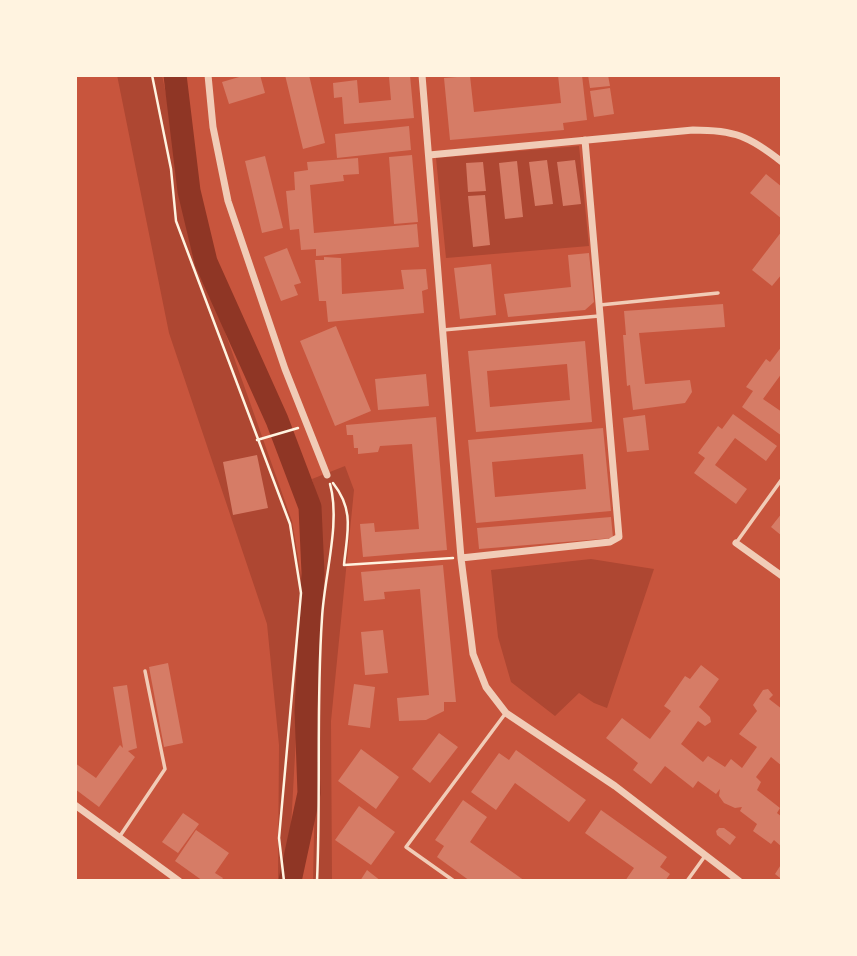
<!DOCTYPE html>
<style>
body{margin:0}
#map{position:relative;width:857px;height:956px;overflow:hidden;background:#c8553d;font-family:Poppins,sans-serif}
canvas{display:block}
.frame{position:absolute;inset:0;border:77px solid #fff3e0;pointer-events:none}
</style>
<div id="map">
<canvas width="857" height="956"></canvas>
<div class="frame"></div>
</div>
<script>
const g = document.querySelector('canvas').getContext('2d');
g.lineJoin = 'round';
function paint(path, color) { g.fillStyle = color; g.fill(path, 'evenodd'); }
function strokePath(path, color, width, dash) { g.strokeStyle = color; g.lineWidth = width; g.lineCap = dash ? 'butt' : 'round'; g.setLineDash(dash || []); g.stroke(path); }
paint(new Path2D(`
 M117,75H162L203,270L292,521L304,593L288,881L278,880L279,745L267,624L169,333Z
 M579,146L589,246L446,258L436,158Z
 M345,466L354,490L331,721L332,881H313L321,512L312,479Z
 M591,559L654,569L607,708L594,703L579,693L555,716L511,682L498,637L491,570Z`), '#ae4732');
strokePath(new Path2D(`
 M175,75L189,191L206,262L277,420L310,507L313,573L306,710L309,793L290,881`), '#8f3625', 23);
paint(new Path2D(`
 M246,75H260L265,93L229,104L222,82Z
 M285,75H309L325,143L303,149Z
 M410,75L414,118L344,124L342,97L334,98L333,83L357,80L359,103L391,100L389,77Z
 M558,75H582L587,120L563,123L564,130L450,140L444,78L470,76L474,112L561,103Z
 M588,75H608L610,86L590,88Z
 M610,88L614,114L594,117L590,91Z
 M409,126L411,150L337,158L335,134Z
 M412,155L418,222L394,224L389,157Z
 M265,156L283,228L262,233L245,161Z
 M358,158L359,174L343,175L344,181L310,185L314,233L417,224L419,247L316,256V249L301,250L299,229L290,230L286,191L295,190L294,172L308,170L307,162Z
 M547,160L553,204L535,206L529,162Z
 M575,160L581,204L563,206L557,162Z
 M517,161L523,217L505,219L499,163Z
 M483,162L486,191L468,192L466,163Z
 M766,174L782,187V219L750,193Z
 M485,195L490,245L473,247L468,196Z
 M782,231V274L772,286L752,270Z
 M287,248L301,283L294,285L298,295L281,301L264,257Z
 M589,253L594,302L585,310L508,317L504,294L571,287L568,255Z
 M324,257L341,258L342,294L404,289L401,270L426,269L428,289L422,291L424,313L328,322L326,301H319L315,260H324Z
 M491,264L496,315L460,319L454,268Z
 M723,304L725,327L639,333L645,384L690,380L692,392L685,403L633,410L630,385L627,386L623,335H626L624,311Z
 M336,326L371,411L335,426L300,341Z
 M585,341L592,422L476,432L468,351ZM567,364L570,400L490,407L487,371Z
 M782,346V373L763,399L782,412V436L742,407L753,391L746,387L766,359L770,362Z
 M426,374L429,406L378,410L375,379Z
 M733,414L777,446L766,461L735,438L715,465L747,489L736,504L694,473L705,458L698,453L718,426L722,429Z
 M645,415L649,450L627,452L623,418Z
 M436,417L447,550L363,557L360,524L374,523L375,532L419,529L412,444L380,446L378,452L358,454V448H354L353,435H347L346,425Z
 M603,428L611,511L476,523L468,440ZM583,454L586,489L495,497L492,462Z
 M257,455L268,508L233,515L223,462Z
 M782,513V536L771,527Z
 M611,517L613,538L479,549L477,528Z
 M443,565L456,702H444V711L426,720L399,721L397,698L429,695L420,589L384,592L385,599L364,601L361,572Z
 M383,630L388,673L365,675L361,632Z
 M168,663L183,743L164,747L149,667Z
 M701,665L719,679L699,707L710,717L711,722L705,726L698,721L681,744L703,762L708,756L725,767L731,759L742,768L757,747L739,734L757,711L753,705L763,690L768,689L773,695L769,699L782,709V766L771,757L756,777L761,782L757,790L780,808L777,813L782,817V847L774,840L771,844L753,831L757,824L740,811L742,807L735,808L724,803L719,796L720,789L716,794L698,781L693,788L665,766L651,784L633,770L638,763L606,738L622,718L650,739L671,711L664,706L685,676L690,679Z
 M354,684L375,687L370,728L348,725Z
 M127,685L137,748L128,751L135,757L99,807L75,789V763L96,778L120,745L123,748L113,687Z
 M439,733L458,747L430,783L412,769Z
 M361,749L399,777L376,809L338,781Z
 M516,750L586,800L569,822L515,783L496,810L471,792L499,753L509,760Z
 M463,800L487,817L470,842L525,881H470L437,857L444,846L435,840Z
 M359,806L395,832L371,865L335,840Z
 M601,810L667,857L660,867L670,874L665,881H625L634,868L585,833Z
 M183,813L199,824L178,853L162,842Z
 M719,828H724L736,837L730,845L717,835L716,831Z
 M196,830L229,853L215,873L223,878L221,881H203L175,861Z
 M782,863V877L780,878L775,874Z
 M367,870L381,881H360Z`), '#d67c66');
strokePath(new Path2D(`
 M152,75L171,169L176,221L290,524L301,593L279,838L284,881
 M257,440L298,428
 M333,483C355,511 347,533 344,565L453,558
 M317,881C321,793 316,705 322,618C324,577 341,523 330,484`), '#fff3e0', 2.5);
strokePath(new Path2D(`
 M600,305L718,293
 M443,330L599,316
 M736,543L782,479
 M120,836L165,769L145,671
 M454,881L406,847L505,714
 M687,881L705,856`), '#f1ccb7', 3.5);
strokePath(new Path2D(`
 M208,75L213,127L228,201L285,369L327,475
 M422,75L461,558L473,654L486,687L506,713L615,786L739,881
 M429,155L693,130C735,130 749,136 782,162
 M736,543L782,576
 M461,558L610,542L619,537L585,140
 M75,805L179,881`), '#f1ccb7', 7);
</script>
